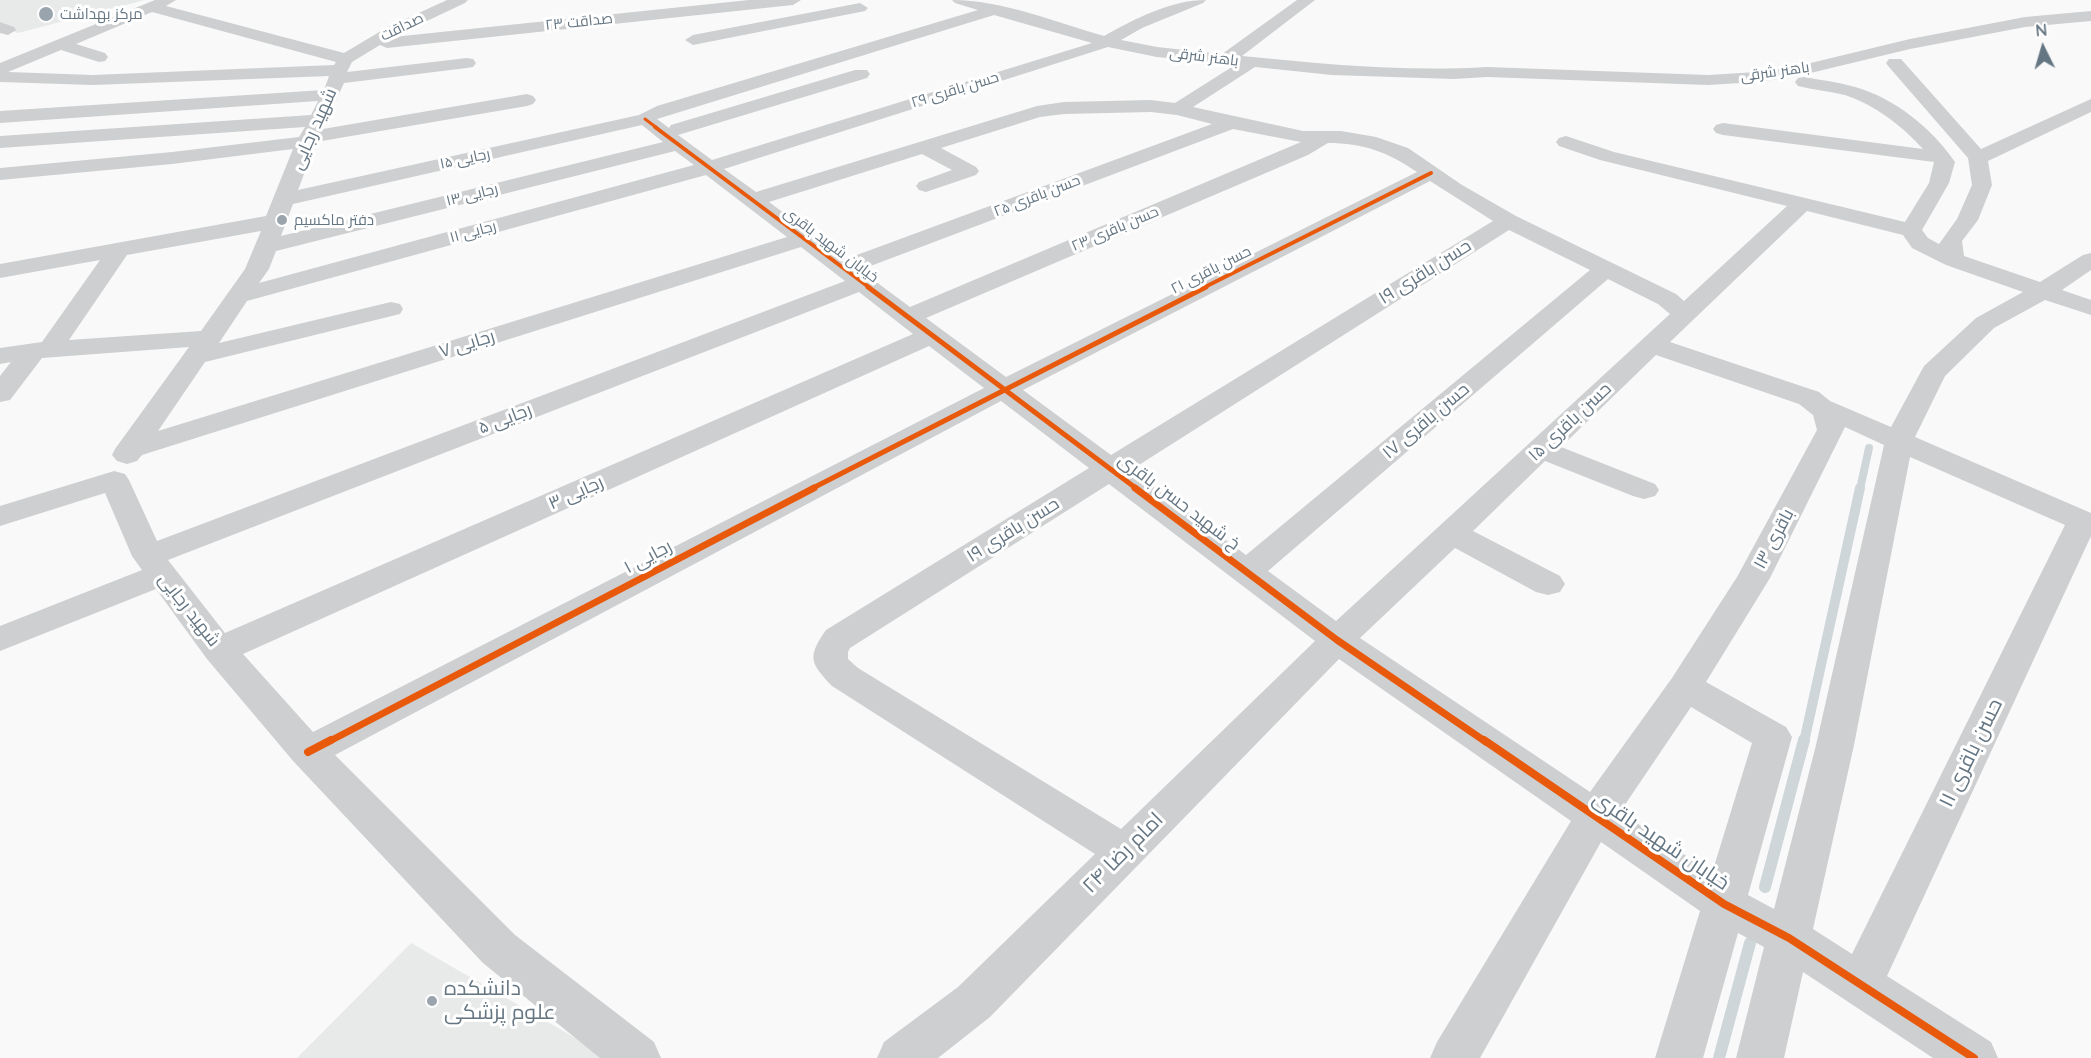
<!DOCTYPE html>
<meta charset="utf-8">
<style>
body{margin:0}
#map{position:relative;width:2091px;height:1058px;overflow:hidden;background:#f9f9f9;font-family:Quicksand,sans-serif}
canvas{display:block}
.north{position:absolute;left:2013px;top:18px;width:60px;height:60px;-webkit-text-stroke:4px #fff;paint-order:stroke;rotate:355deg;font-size:16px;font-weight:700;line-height:24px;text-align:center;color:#657683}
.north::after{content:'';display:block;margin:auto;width:21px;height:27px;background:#657683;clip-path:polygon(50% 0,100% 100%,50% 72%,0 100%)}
</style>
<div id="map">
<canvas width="2091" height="1058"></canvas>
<div class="north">N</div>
</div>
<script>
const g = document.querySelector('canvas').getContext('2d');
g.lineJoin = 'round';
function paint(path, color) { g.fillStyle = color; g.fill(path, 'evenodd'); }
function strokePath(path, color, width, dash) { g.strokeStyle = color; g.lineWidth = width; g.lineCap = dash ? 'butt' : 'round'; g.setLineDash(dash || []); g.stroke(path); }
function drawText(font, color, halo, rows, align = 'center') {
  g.font = font + ' Quicksand,Cairo,sans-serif'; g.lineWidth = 6; g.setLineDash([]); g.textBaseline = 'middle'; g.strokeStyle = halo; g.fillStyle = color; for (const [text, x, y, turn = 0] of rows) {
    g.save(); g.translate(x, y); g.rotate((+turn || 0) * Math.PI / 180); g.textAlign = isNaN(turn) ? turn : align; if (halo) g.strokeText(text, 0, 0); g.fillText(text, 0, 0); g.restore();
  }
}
paint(new Path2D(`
 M0,0H145L18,33L0,27Z
 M411,943L610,1058H297Z`), '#e8e9e9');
strokePath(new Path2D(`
 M1860,489L1869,448`), '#ced6d9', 8);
strokePath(new Path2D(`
 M1804,742L1860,488`), '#ced6d9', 10);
strokePath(new Path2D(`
 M1765,887L1804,740
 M1719,1058L1750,943`), '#ced6d9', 12);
paint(new Path2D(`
 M155,0H176L166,6L344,53L386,28L447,0H468L465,3L393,37L749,0H801L793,5L387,48L380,45L352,62L347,72L467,58L473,59L476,63L473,67L467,68L344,83L323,129L527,94L533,96L536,100L533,104L527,106L316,142L298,190L639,115L657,106L978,10L955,3L952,0C1002,0 1055,22 1104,36C1135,19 1170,0 1206,0L1203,3L1142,28L1121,40L1157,47L1222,54L1297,0H1315L1242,56C1323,64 1405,72 1487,67L1708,75L1757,72L1794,67L1910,39L2025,17L2091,11V21L2025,27L1910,49L1794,77L1757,82L1708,85L1487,77L1454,79L1332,75L1255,67L1193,107L1303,131H1341L1376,137L1408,148L1462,185L1516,216L1676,294L1684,301L1787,206L1600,160L1559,146L1556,142L1559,138L1566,136L1614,152L1905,222L1929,183L1934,162L1723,135L1716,133L1713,129L1716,125L1723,123L1923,149C1901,125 1875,105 1845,95C1829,91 1813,90 1798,86L1795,82L1798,78L1804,77C1821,80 1838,82 1855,87C1894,98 1932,128 1955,162L1949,183L1922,230L1928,238L1939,244L1957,219L1972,185L1968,158L1889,67L1886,63L1889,59H1901L1981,149L2091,99V112L1988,161L1992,185L1978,220L1962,241L1964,256L2040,282L2083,255L2091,253V270L2062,290L2091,300V315L2045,300L1994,328L1945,376L1915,437L2091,513V536L1887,976L1991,1042L1998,1058H1933L1803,972L1784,1058H1736L1764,947L1738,933L1703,1058H1655L1700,911L1601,842L1480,1058H1430L1437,1042L1571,821L1339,659L990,1017L938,1058H877L884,1042L958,987L1095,854L832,686C810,663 807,657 826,630L1089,468L1001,401L335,755L515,935L654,1042L661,1058H600L483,963L294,762L207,659L156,589L0,651V626L142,570L132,556L105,493L0,526V506L114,471L125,474L129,480L157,541L845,281L801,247L142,455L137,461L127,464L117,461L112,455L115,449L189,347L42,358L10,400L0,402V376L11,362L0,364V348L42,342L100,260L0,278V264L266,216L293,149L172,164L0,180V168L172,152L299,137L305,127L0,148V136L311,115L318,101L0,123V111L324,90L329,76L93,85L0,82V63ZM152,12L336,62L334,65L93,75L8,72L61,50L99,62L105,61L108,57L105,53L76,44ZM994,15L1092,43L712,160L678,135L867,78L870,74L867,70H855L671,125L669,128L657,119ZM1108,47L1157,57L1235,65L1175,103L1151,100L1064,102L1037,106L756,192L724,169ZM1151,112L1177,115L1212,124L846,259L769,202L922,154L952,170L919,182L916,186L919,190L926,192L976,175L979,171L976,167L941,148L1040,117L1064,114ZM642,125L663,142L281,236L293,204ZM1233,129L1301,142L910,307L860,270ZM1328,143C1363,143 1388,152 1417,172L1006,377L926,318L1308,155ZM675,151L694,165L259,283L269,269L276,251ZM706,175L787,237L158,431L205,362L400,314L403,309L400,304L391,302L219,343L247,301ZM1430,181L1493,221L1111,455L1023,390ZM1807,211L1903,235L1912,248L1946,265L2023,292L1976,318L1924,366L1891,427L1830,401L1819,392L1670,342ZM1509,230L1590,270L1246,555L1131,470ZM261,231L245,269L201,331L69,340L127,255ZM1608,279L1658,304L1670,314L1336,621L1268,571ZM859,292L913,334L225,633L168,560ZM929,346L984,388L313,732L243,654ZM1656,355L1799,404L1813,415L1817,430L1737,577L1672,678L1590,792L1360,638L1455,548L1536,592L1548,595L1560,592L1565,584L1560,576L1473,531L1545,461L1633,496L1644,499L1655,496L1659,490L1655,484L1561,447ZM1845,427L1884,445L1816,745L1774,909L1748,895L1792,737L1786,727L1706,682L1770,578ZM1910,457L2065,525L1852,954L1813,929L1854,745ZM1109,484L1315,641L1121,829L858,668L848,659V652L850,648ZM1691,707L1752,743L1712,873L1620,812Z
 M860,3L868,8L865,11L693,45L685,40L693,35Z
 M0,22L14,27L16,30L8,35L0,33Z`), '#cecfd0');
strokePath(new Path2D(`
 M645,119L657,128`), '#e8590c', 3);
strokePath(new Path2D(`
 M655,127L870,288
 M1203,288L1431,173`), '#e8590c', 4);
strokePath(new Path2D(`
 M868,287L1137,489
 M811,489L1206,287`), '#e8590c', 5);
strokePath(new Path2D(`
 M1135,488L1337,640L1486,742
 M328,742L814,488`), '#e8590c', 7);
strokePath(new Path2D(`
 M1484,740L1724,904L1789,938L1974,1058
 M308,752L331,740`), '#e8590c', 8);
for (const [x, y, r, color] of [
 [46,14,8,"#99a4ac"],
 [282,220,6,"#99a4ac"],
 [432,1001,6,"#99a4ac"]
]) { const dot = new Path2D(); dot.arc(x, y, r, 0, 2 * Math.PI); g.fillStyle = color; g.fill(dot); strokePath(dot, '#fff', 2); }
drawText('15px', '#657683', '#fff', [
 ["مرکز بهداشت",60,14],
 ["دفتر ماکسیم",294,220]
], 'left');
drawText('15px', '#657683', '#fff', [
 ["صداقت ۲۳",579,22,-6],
 ["صداقت",402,27,-26],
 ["باهنر شرقی",1204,57,7],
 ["باهنر شرقی",1775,72,-8],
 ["حسن باقری ۲۹",955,90,-17],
 ["رجایی ۱۵",465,159,-12],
 ["رجایی ۱۳",472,195,-14],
 ["حسن باقری ۲۵",1037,196,-21],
 ["حسن باقری ۲۳",1115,229,-23],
 ["رجایی ۱۱",473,232,-15],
 ["خیابان شهید باقری",831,245,37],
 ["حسن باقری ۲۱",1211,270,-27]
]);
drawText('18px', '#657683', '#fff', [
 ["شهید رجایی",314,129,-66],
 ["حسن باقری ۱۹",1425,272,-32],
 ["رجایی ۷",467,344,-17],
 ["رجایی ۵",505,419,-21],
 ["حسن باقری ۱۷",1426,421,-40],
 ["حسن باقری ۱۵",1570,422,-43],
 ["رجایی ۳",576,493,-24],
 ["خ شهید حسن باقری",1179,502,37],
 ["حسن باقری ۱۹",1013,530,-32],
 ["باقری ۱۳",1774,539,-62],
 ["رجایی ۱",648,557,-28],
 ["شهید رجایی",189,610,52]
]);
drawText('21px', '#657683', '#fff', [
 ["حسن باقری ۱۱",1971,753,-64],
 ["خیابان شهید باقری",1661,841,34],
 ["امام رضا ۲۴",1123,853,-45]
]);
drawText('21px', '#657683', '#fff', [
 ["دانشکده",444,989],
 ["علوم پزشکی",444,1013]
], 'left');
</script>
